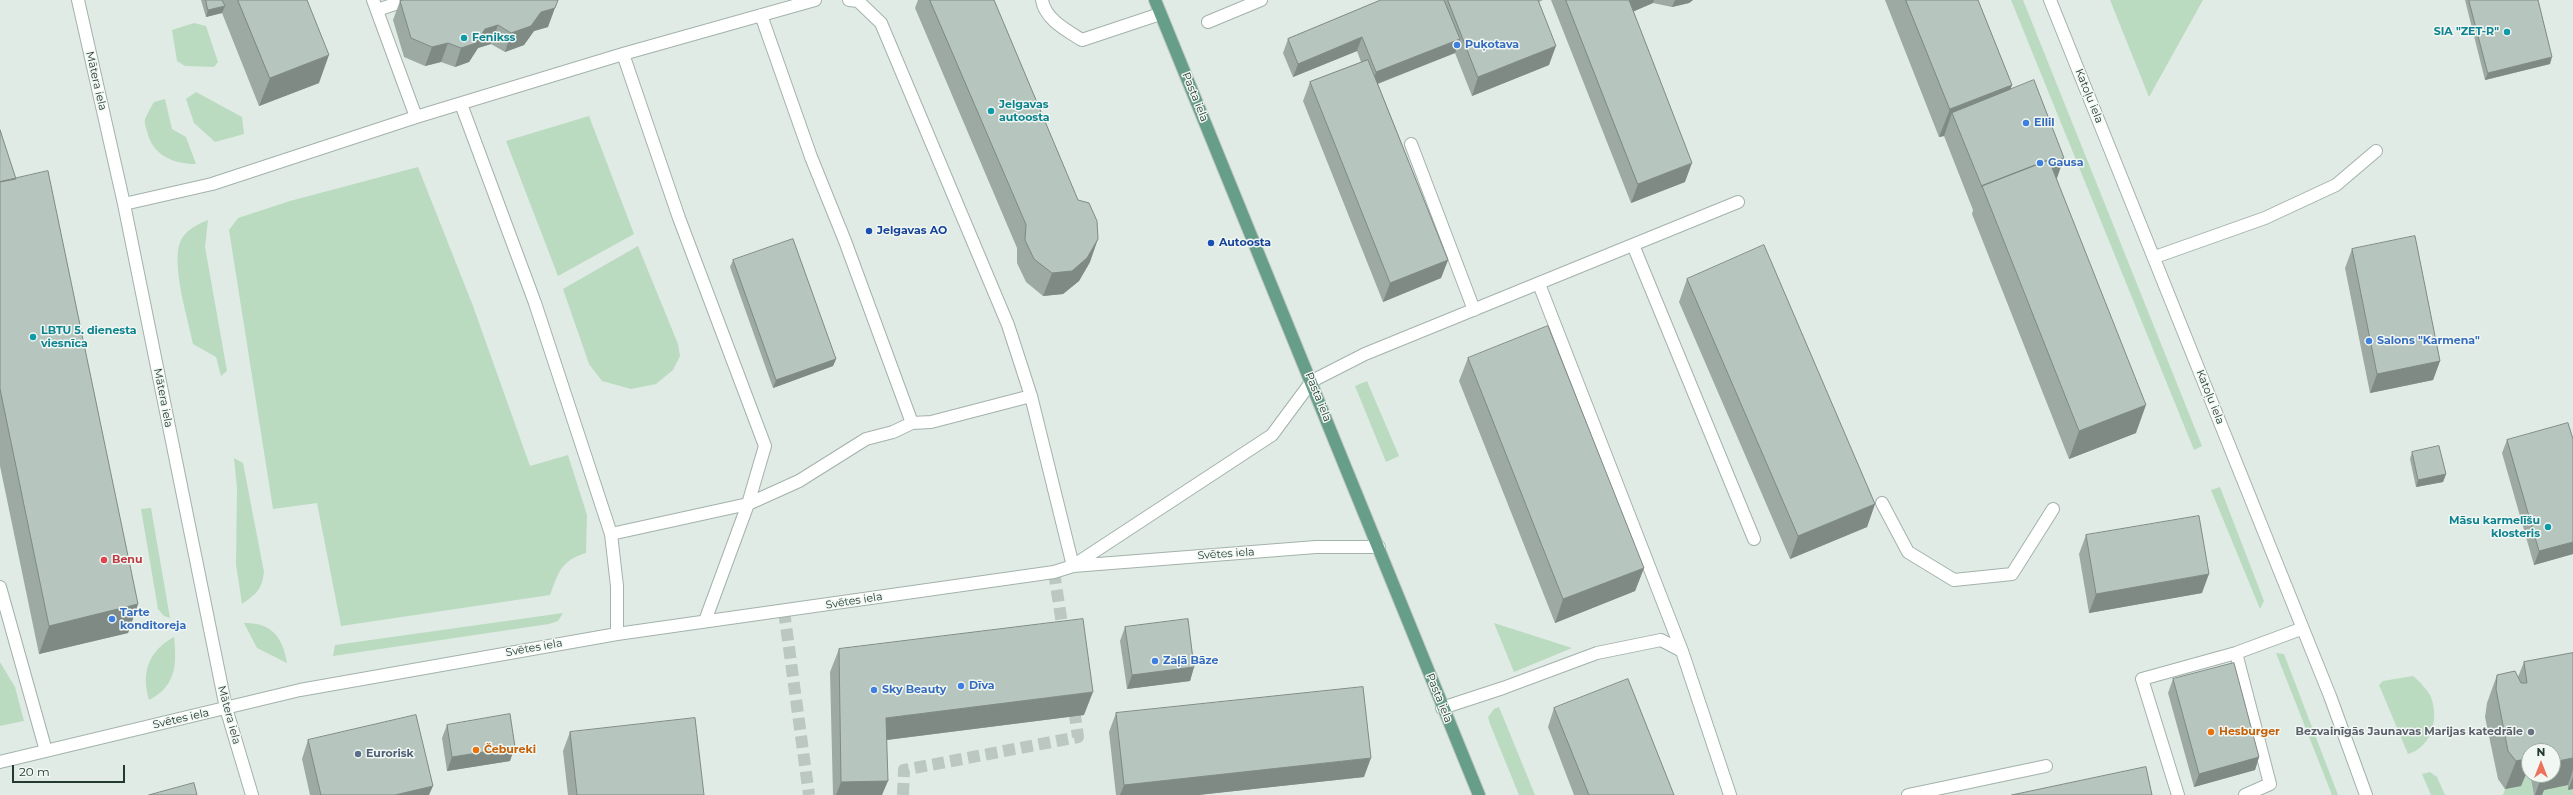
<!DOCTYPE html>
<meta charset="utf-8">
<style>
body{margin:0}
#map{position:relative;width:2573px;height:795px;overflow:hidden;background:#e0ebe5;font-family:Montserrat,sans-serif}
canvas{display:block}
.north{position:absolute;left:2521px;top:743px;width:40px;height:40px;box-sizing:border-box;background:#f1f7f3;border:1px solid #9eaba5;border-radius:50%;rotate:0deg;font-size:11px;font-weight:700;line-height:16px;text-align:center;color:#223a31}
.north::after{content:'';display:block;margin:auto;width:14px;height:18px;background:#ec725d;clip-path:polygon(50% 0,100% 100%,50% 72%,0 100%)}
.scale{position:absolute;left:12px;top:765px;width:113px;height:18px;box-sizing:border-box;border:2px solid #223a31;border-top:0;padding-left:5px;font-size:12px;line-height:14px;white-space:nowrap;color:#223a31;-webkit-text-stroke:3px #f1f7f3;paint-order:stroke}
</style>
<div id="map">
<canvas width="2573" height="795"></canvas>
<div class="north">N</div>
<div class="scale">20 m</div>
</div>
<script>
const g = document.querySelector('canvas').getContext('2d');
g.lineJoin = 'round';
function paint(path, color) { g.fillStyle = color; g.fill(path, 'evenodd'); }
function strokePath(path, color, width, dash) { g.strokeStyle = color; g.lineWidth = width; g.lineCap = dash ? 'butt' : 'round'; g.setLineDash(dash || []); g.stroke(path); }
function drawText(font, color, halo, rows, align = 'center') {
  g.font = font + ' Montserrat,sans-serif'; g.lineWidth = 3; g.setLineDash([]); g.textBaseline = 'middle'; g.strokeStyle = halo; g.fillStyle = color; for (const [text, x, y, turn = 0] of rows) {
    g.save(); g.translate(x, y); g.rotate((+turn || 0) * Math.PI / 180); g.textAlign = isNaN(turn) ? turn : align; if (halo) g.strokeText(text, 0, 0); g.fillText(text, 0, 0); g.restore();
  }
}
paint(new Path2D(`
 M2011,0H2023L2202,446L2194,450Z
 M2110,0H2203L2149,97Z
 M194,23L206,26L218,62L214,67L185,66L177,61L172,30Z
 M196,92L242,117L244,134L215,142L194,123L186,99Z
 M165,99L172,129L186,137L196,164C173,164 152,155 147,131C146,128 144,122 145,119C147,114 151,107 154,102Z
 M589,116L634,234L558,276L506,141Z
 M418,167L473,306L530,466L568,455L587,515L586,553C561,561 559,571 550,595L341,626L317,503L273,509L229,230L238,218L290,201Z
 M208,220L205,247L227,371L221,376L216,357L193,344C188,319 170,262 181,240C186,230 198,224 208,220Z
 M638,246L678,344L680,356L673,370L656,384L631,389L602,381L589,364L563,289Z
 M1367,381L1399,456L1386,462L1355,386Z
 M234,458L243,463L264,572C262,590 256,594 242,604L236,564L237,488Z
 M2220,487L2264,601L2260,609L2211,490Z
 M151,508L170,618L164,616L158,609L141,509Z
 M563,613L558,621L549,624L333,656L335,645Z
 M244,623C271,622 283,637 287,663L257,648Z
 M1494,623L1572,648L1514,672Z
 M174,637C177,665 176,686 149,700C141,673 148,651 174,637Z
 M2276,653L2284,654L2338,795H2332Z
 M0,662L15,687L24,721L0,726Z
 M2413,676C2419,681 2427,689 2431,697C2439,719 2432,747 2408,754L2379,685L2383,681Z
 M1499,707L1535,795H1519L1490,724L1488,717L1494,709Z
 M2430,772L2437,777L2445,795H2431L2422,774Z
 M2529,773L2534,795H2503L2505,789L2521,786L2523,774Z
 M2568,785V790L2573,789V795H2542L2541,790Z`), '#badbc0');
strokePath(new Path2D(`
 M1054,572L1064,637
 M784,611L809,795
 M903,795L904,770L1078,737L1073,701`), '#bac8c1', 12, [12, 6]);
const minor = new Path2D(`
 M78,0L124,204L226,708L252,795
 M373,0L416,117
 M849,0L858,1L881,23L1008,325L1031,396L1073,566
 M1042,0C1045,19 1066,30 1082,40L1160,14
 M2050,0L2330,696L2366,795
 M377,10L407,0
 M761,15L811,157L845,241L912,423
 M1208,22L1261,0
 M623,54L679,218L765,446L748,504L705,621
 M461,104L535,303L611,534L617,586V634
 M1411,144L1474,310
 M124,204L212,184L416,117L623,54L815,0
 M1633,245L1754,539
 M2155,257L2265,218L2336,185L2376,151
 M1539,284L1682,651
 M1882,503L1908,552L1954,580L2012,574L2053,509
 M611,534L748,504L799,481L866,439L893,432L912,423L931,422L1031,396
 M1074,565L1272,435L1312,381L1365,354L1738,202
 M0,587L46,751
 M2236,653L2270,784L2245,795
 M1442,708L1503,688L1597,653L1661,640L1682,651L1730,795
 M0,762L300,690L617,634L1054,572L1073,566L1316,547H1379
 M1908,795L2046,766
 M2178,795L2142,679L2236,653L2301,629`);
const major = new Path2D(`
 M1155,0L1479,795`);
strokePath(minor, '#a3b2ab', 14);
strokePath(major, '#c1c8c5', 14);
strokePath(minor, '#fff', 12);
strokePath(major, '#679e8a', 12);
paint(new Path2D(`
 M201,0H307L319,83L259,106L222,13L206,17Z
 M918,0H994L1090,262L1079,281L1063,294L1043,296L1026,282L1017,263V248L915,8Z
 M1381,0H1543L1539,2L1549,65L1472,96L1455,53L1378,84L1448,260L1441,278L1383,302L1303,101L1310,82L1361,62L1357,51L1293,77L1283,53L1288,39Z
 M1551,0H1693L1689,3L1672,7L1653,3L1633,11L1685,182L1631,203Z
 M1885,0H1978L2012,85L2010,89L2057,179L2136,433L2069,459L1972,214L1973,210L1944,136L1939,137Z
 M2465,0H2538L2550,64L2485,80Z
 M400,1L548,27L534,31L524,45L505,52L491,44L478,48L469,62L455,67L441,62L425,66L404,57L393,20Z
 M0,130L138,604L128,633L39,654L0,466Z
 M2352,249L2440,361L2433,380L2370,393L2345,268Z
 M733,260L836,359L833,366L773,388L730,267Z
 M1687,279L1875,504L1867,527L1790,559L1679,302Z
 M1468,358L1644,568L1635,591L1555,623L1459,381Z
 M2507,440L2573,554L2534,565L2502,453Z
 M2412,452L2446,474L2443,482L2416,487L2410,459Z
 M2086,535L2202,593L2089,613L2079,554Z
 M1125,627L1194,667L1190,681L1127,689L1120,641Z
 M839,649L1084,715L887,740L882,795H833L830,672Z
 M2573,653V789L2568,790V785L2544,790L2542,795H2534L2530,775H2553V751H2529V773L2526,774L2521,786L2505,789L2498,779L2485,717L2487,703L2497,675L2518,677L2524,662Z
 M2173,679L2259,757L2255,770L2194,787L2168,693Z
 M1554,708L1674,795H1574L1548,727Z
 M1116,713L1364,777L1198,795H1116L1109,732Z
 M447,725L510,761L447,771L442,738Z
 M570,732L704,795H568L563,751Z
 M308,740L429,795H310L302,759Z`), '#9da9a3');
paint(new Path2D(`
 M1627,0H1654L1653,3L1621,17Z
 M1675,0H1693L1689,3L1672,7Z
 M225,6L222,13L206,17L208,10Z
 M555,8L548,27L534,31L524,45L505,52L511,33L541,12Z
 M498,25L491,44L478,48L469,62L455,67L461,48L485,29Z
 M1362,37L1357,51L1293,77L1298,64Z
 M1460,39L1455,53L1371,86L1376,72Z
 M448,43L441,62L425,66L432,47Z
 M1556,46L1549,65L1472,96L1478,77Z
 M329,55L319,83L259,106L270,78Z
 M2552,57L2550,64L2485,80L2488,73Z
 M2012,85L2002,113H1952L1944,136L1939,137L1950,109Z
 M2064,158L2056,181L1983,189Z
 M1692,163L1685,182L1631,203L1638,184Z
 M1098,239L1090,262L1079,281L1063,294L1043,296L1052,273Z
 M1448,260L1441,278L1383,302L1390,283Z
 M836,359L833,366L773,388L776,380Z
 M2440,361L2433,380L2370,393L2377,374Z
 M2146,405L2136,433L2069,459L2079,431Z
 M2446,474L2443,482L2416,487L2418,480Z
 M1875,504L1867,527L1790,559L1798,536Z
 M2573,542V554L2534,565L2539,551Z
 M1644,568L1635,591L1555,623L1563,599Z
 M2209,574L2202,593L2089,613L2096,594Z
 M138,604L128,633L39,654L49,626Z
 M1194,667L1190,681L1127,689L1132,675Z
 M1093,692L1084,715L878,741L886,718Z
 M2540,745L2537,751H2531L2533,746Z
 M515,747L510,761L447,771L452,757Z
 M2259,757L2255,770L2194,787L2199,774Z
 M2529,757V773L2526,774L2521,786L2505,789L2516,761Z
 M1371,758L1364,777L1198,795H1120L1124,785Z
 M2573,758V770L2568,785L2544,790L2542,795H2535L2542,775H2553V762Z
 M2573,777V789L2568,790Z
 M888,781L882,795H836L841,782Z
 M433,786L429,795H395Z`), '#7f8a85');
const building = new Path2D(`
 M206,0H222L225,6L208,10Z
 M238,0H307L329,55L270,78Z
 M405,0H558L555,8L541,12L531,26L511,33L498,25L485,29L476,43L461,48L448,43L432,47L411,38L400,1Z
 M930,0H994L1078,200L1089,203L1097,221L1098,239L1087,258L1072,271L1052,273L1034,259L1025,240L1026,225Z
 M1381,0H1444L1460,39L1376,72L1362,37L1298,64L1288,39Z
 M1448,0H1538L1556,46L1478,77Z
 M1566,0H1629L1692,163L1638,184Z
 M1906,0H1978L2012,85L1950,109Z
 M2469,0H2538L2552,57L2488,73Z
 M1368,60L1448,260L1390,283L1310,82Z
 M2034,80L2064,158L2050,163L2049,160L1982,186V187L1952,113Z
 M0,130L16,179L0,182Z
 M2049,160L2146,405L2079,431L1982,186Z
 M48,171L138,604L49,626L0,389V182Z
 M2415,236L2440,361L2377,374L2352,249Z
 M793,239L836,359L776,380L733,260Z
 M1764,245L1875,504L1798,536L1687,279Z
 M1548,326L1644,568L1563,599L1468,358Z
 M2568,423L2573,439V542L2539,551L2507,440Z
 M2439,446L2446,474L2418,480L2412,452Z
 M2199,516L2209,574L2096,594L2086,535Z
 M1083,619L1093,692L886,718L888,781L841,782L839,649Z
 M1188,619L1194,667L1132,675L1125,627Z
 M2573,653V758L2553,762V751H2541L2540,745L2533,746L2532,751H2529V758L2516,761L2508,751L2496,689L2497,675L2515,671L2521,683H2527L2524,662Z
 M2234,663L2259,757L2199,774L2173,679Z
 M1628,679L1674,795H1589L1554,708Z
 M1363,687L1371,758L1124,785L1116,713Z
 M510,714L515,747L452,757L447,725Z
 M416,715L433,786L395,795H321L308,740Z
 M695,718L704,795H577L570,732Z
 M2146,767L2152,795H2012Z
 M194,783L197,795H149Z`);
paint(building, '#b6c5be');
strokePath(building, '#7f8a85', 1);
for (const [x, y, r, color] of [
 [2507,32,4,"#0f9aa8"],
 [464,38,4,"#0f9aa8"],
 [1457,45,4,"#3f7fe0"],
 [991,111,4,"#0f9aa8"],
 [2026,123,4,"#3f7fe0"],
 [2040,163,4,"#3f7fe0"],
 [869,231,4,"#1a4fb4"],
 [1211,243,4,"#1a4fb4"],
 [33,337,4,"#0f9aa8"],
 [2369,341,4,"#3f7fe0"],
 [2548,527,4,"#0f9aa8"],
 [104,560,4,"#e0444e"],
 [112,619,4,"#3f7fe0"],
 [1155,661,4,"#3f7fe0"],
 [961,686,4,"#3f7fe0"],
 [874,690,4,"#3f7fe0"],
 [2211,732,4,"#e8710a"],
 [2531,732,4,"#6b7280"],
 [476,750,4,"#e8710a"],
 [358,754,4,"#5c6f8a"]
]) { const dot = new Path2D(); dot.arc(x, y, r, 0, 2 * Math.PI); g.fillStyle = color; g.fill(dot); strokePath(dot, '#f1f7f3', 1.5); }
drawText('bold 11px', '#0d838f', '#f1f7f3', [
 ["SIA \"ZET-R\"",2499,32,"right"],
 ["Fenikss",472,38],
 ["Jelgavas",999,105],
 ["autoosta",999,118],
 ["LBTU 5. dienesta",41,331],
 ["viesnīca",41,344],
 ["Māsu karmelīšu",2540,521,"right"],
 ["klosteris",2540,534,"right"]
], 'left');
drawText('bold 11px', '#366cbe', '#f1f7f3', [
 ["Puķotava",1465,45],
 ["Ellil",2034,123],
 ["Gausa",2048,163],
 ["Salons \"Karmena\"",2377,341],
 ["Tarte",120,613],
 ["konditoreja",120,626],
 ["Zaļā Bāze",1163,661],
 ["Dīva",969,686],
 ["Sky Beauty",882,690]
], 'left');
drawText('11px', '#223a31', '#f1f7f3', [
 ["Mātera iela",96,81,77],
 ["Katoļu iela",2089,96,68],
 ["Pasta iela",1195,97,68],
 ["Pasta iela",1318,397,68],
 ["Katoļu iela",2210,397,68],
 ["Mātera iela",163,398,79],
 ["Svētes iela",1226,554,-4],
 ["Svētes iela",854,601,-9],
 ["Svētes iela",534,648,-10],
 ["Pasta iela",1439,698,68],
 ["Mātera iela",229,715,75],
 ["Svētes iela",181,719,-13]
]);
drawText('bold 11px', '#164399', '#f1f7f3', [
 ["Jelgavas AO",877,231],
 ["Autoosta",1219,243]
], 'left');
drawText('bold 11px', '#be3a42', '#f1f7f3', [
 ["Benu",112,560]
], 'left');
drawText('bold 11px', '#c56008', '#f1f7f3', [
 ["Hesburger",2219,732],
 ["Čebureki",484,750]
], 'left');
drawText('bold 11px', '#5b616d', '#f1f7f3', [
 ["Bezvainīgās Jaunavas Marijas katedrāle",2523,732]
], 'right');
drawText('bold 11px', '#4e5e75', '#f1f7f3', [
 ["Eurorisk",366,754]
], 'left');
</script>
